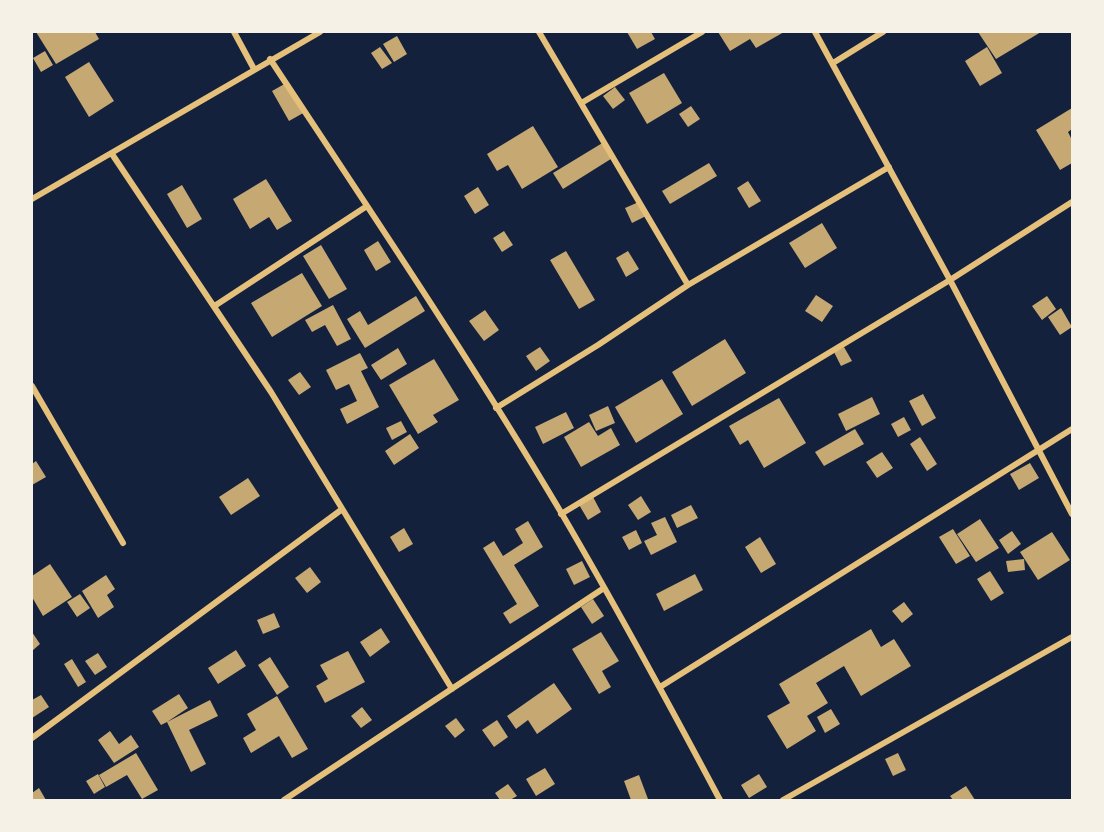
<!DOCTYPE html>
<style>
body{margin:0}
#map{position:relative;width:1104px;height:832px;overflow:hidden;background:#14213d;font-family:"Golos Text",sans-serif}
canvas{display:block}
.frame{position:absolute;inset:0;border:33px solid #f6f1e7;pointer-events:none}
</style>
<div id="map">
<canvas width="1104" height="832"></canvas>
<div class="frame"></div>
</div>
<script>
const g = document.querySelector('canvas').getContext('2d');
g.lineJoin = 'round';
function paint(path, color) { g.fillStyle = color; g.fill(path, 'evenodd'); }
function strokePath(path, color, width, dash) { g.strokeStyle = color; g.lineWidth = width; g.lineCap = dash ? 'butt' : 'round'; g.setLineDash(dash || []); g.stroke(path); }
paint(new Path2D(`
 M36,32H95L99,39L56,64Z
 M627,32H651L655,39L637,49Z
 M718,32H784L756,48L750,39L730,51Z
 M978,32H1041L996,59Z
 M397,36L407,54L394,62L383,44Z
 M380,47L392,63L382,69L371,53Z
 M987,47L1002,73L980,86L965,61Z
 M45,51L53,65L41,72L33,58Z
 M89,62L114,101L89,117L65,77Z
 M664,73L682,103L647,124L629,93Z
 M288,82L305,112L289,121L272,91Z
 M615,87L625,100L613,109L603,96Z
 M691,106L700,119L688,127L679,114Z
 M1072,108V129L1068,132L1072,140V163L1060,170L1036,130Z
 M533,126L558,167L522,189L508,165L497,171L487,154Z
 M604,142L614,157L563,189L553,173Z
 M709,163L717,176L670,204L662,191Z
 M266,179L292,221L277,230L269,217L250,229L233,199Z
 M748,181L761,201L749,208L737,188Z
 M182,185L202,219L187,228L167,194Z
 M478,187L489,205L475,214L464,196Z
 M641,201L648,215L632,223L625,208Z
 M822,223L837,248L805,268L789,243Z
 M504,231L513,245L502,252L493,238Z
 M378,241L391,262L376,271L364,250Z
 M321,245L347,289L329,299L303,256Z
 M566,251L595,300L579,309L550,260Z
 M628,251L639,269L626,277L616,258Z
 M302,273L322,306L272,337L251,303Z
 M816,295L833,306L822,322L805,311Z
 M416,296L425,311L365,348L347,319L360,311L368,325Z
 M1047,296L1056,309L1042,320L1032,306Z
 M333,305L351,339L337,346L325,325L312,332L305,320Z
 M1061,308L1072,327L1060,335L1048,317Z
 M485,310L499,330L484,341L469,321Z
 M725,339L746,373L692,406L672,372Z
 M540,347L550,361L536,371L526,356Z
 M844,347L852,361L841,366L834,352Z
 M398,348L407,364L381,380L371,365Z
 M360,353L368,368L361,371L379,407L347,424L340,409L357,401L349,384L336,390L326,370Z
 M434,359L459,400L433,415L438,422L418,434L389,385Z
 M300,372L311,387L299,395L288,380Z
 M662,379L683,414L636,443L615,407Z
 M923,394L936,418L922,426L909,401Z
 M872,397L880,414L846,431L838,414Z
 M779,398L806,443L764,468L748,440L740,445L729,426Z
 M608,406L615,423L596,431L589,415Z
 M566,412L574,428L543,444L535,427Z
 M904,417L911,430L898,437L891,424Z
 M401,421L407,432L392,440L386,428Z
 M589,422L598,436L611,428L620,445L581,467L564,437Z
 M855,429L864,444L824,466L815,452Z
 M410,434L419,448L394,465L385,451Z
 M920,437L937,464L927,471L910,444Z
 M882,452L893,468L877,478L866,462Z
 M36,461L46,477L32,485V464Z
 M1030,463L1039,478L1019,490L1010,474Z
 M248,478L260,496L231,515L219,497Z
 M592,495L601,512L588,520L578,503Z
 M641,496L651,512L638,520L628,505Z
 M691,505L698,518L677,528L671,515Z
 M665,517L677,542L651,555L644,541L657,535L651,523Z
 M980,519L999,548L976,562L957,534Z
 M528,521L543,547L514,565L539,606L510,624L503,613L517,604L483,548L494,541L503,556L523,543L515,529Z
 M404,528L413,544L399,552L390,537Z
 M953,529L970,556L956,564L939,537Z
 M636,530L642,543L629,550L622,537Z
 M1012,531L1021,544L1008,554L999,540Z
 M1052,532L1070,560L1038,580L1020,552Z
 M760,537L776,564L761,573L745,547Z
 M1024,559L1025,570L1008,572L1006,561Z
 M582,561L590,577L574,585L566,569Z
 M50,564L72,597L43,616L32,597V576Z
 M310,567L321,582L307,593L295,578Z
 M990,571L1004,593L991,601L977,579Z
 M695,574L703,590L664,611L656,594Z
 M106,575L115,589L107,595L114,607L98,618L82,591Z
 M80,594L90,608L77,617L67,602Z
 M593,599L604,616L592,624L581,607Z
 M904,602L913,614L902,623L892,611Z
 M274,613L280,627L263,634L257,620Z
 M381,628L390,642L370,657L360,642Z
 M871,629L881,647L894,639L911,666L861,696L844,666L816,683L828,703L807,716L816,731L787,749L767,716L790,703L779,684Z
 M32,632L40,644L32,651Z
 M601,632L619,661L602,671L611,687L599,694L572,649Z
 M236,650L246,666L218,684L208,668Z
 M348,651L365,682L325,703L316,686L328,679L320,665Z
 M98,653L107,667L95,675L85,661Z
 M270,657L289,687L277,695L258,665Z
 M72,659L86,682L78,687L64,664Z
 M554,683L572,709L537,734L528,720L516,729L507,716Z
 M179,694L188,708L167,722L210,700L218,716L189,730L206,764L191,772L167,722L161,725L152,711Z
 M41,695L49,707L32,718V700Z
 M277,696L308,749L292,758L279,736L251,753L243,738L256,730L247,714Z
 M362,707L372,720L361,728L351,716Z
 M831,709L840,724L825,733L817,717Z
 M456,718L465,730L455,738L445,726Z
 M497,720L508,737L494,747L482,730Z
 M110,731L119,744L131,735L139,747L114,763L98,740Z
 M136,753L158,790L142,799L127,775L106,787L99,775Z
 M898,753L906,770L893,776L885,759Z
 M545,768L555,784L536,796L526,779Z
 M98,774L105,787L94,794L86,781Z
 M759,774L767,787L749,798L741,785Z
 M639,775L648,799L631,800L624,781Z
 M508,784L517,796L510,800H500L495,793Z
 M966,786L975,800H953L950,796Z
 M39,788L46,800H32V793Z`), '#c6a872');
strokePath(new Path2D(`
 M234,32L254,69
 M539,32L688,285
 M815,32L950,280L1072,514
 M270,59C369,209 470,359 562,514C617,608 669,704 720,800
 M833,63L883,32
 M583,102L702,32
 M112,154L271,392L452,689
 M32,199L320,32
 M216,305L367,206
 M32,386L123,543
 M496,408L598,345L688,285L889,167
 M561,514L950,280L1072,202
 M660,687L1072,429
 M32,738L341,510
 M284,800L604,588
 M783,800L1072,637`), '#e5c07b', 6);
</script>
